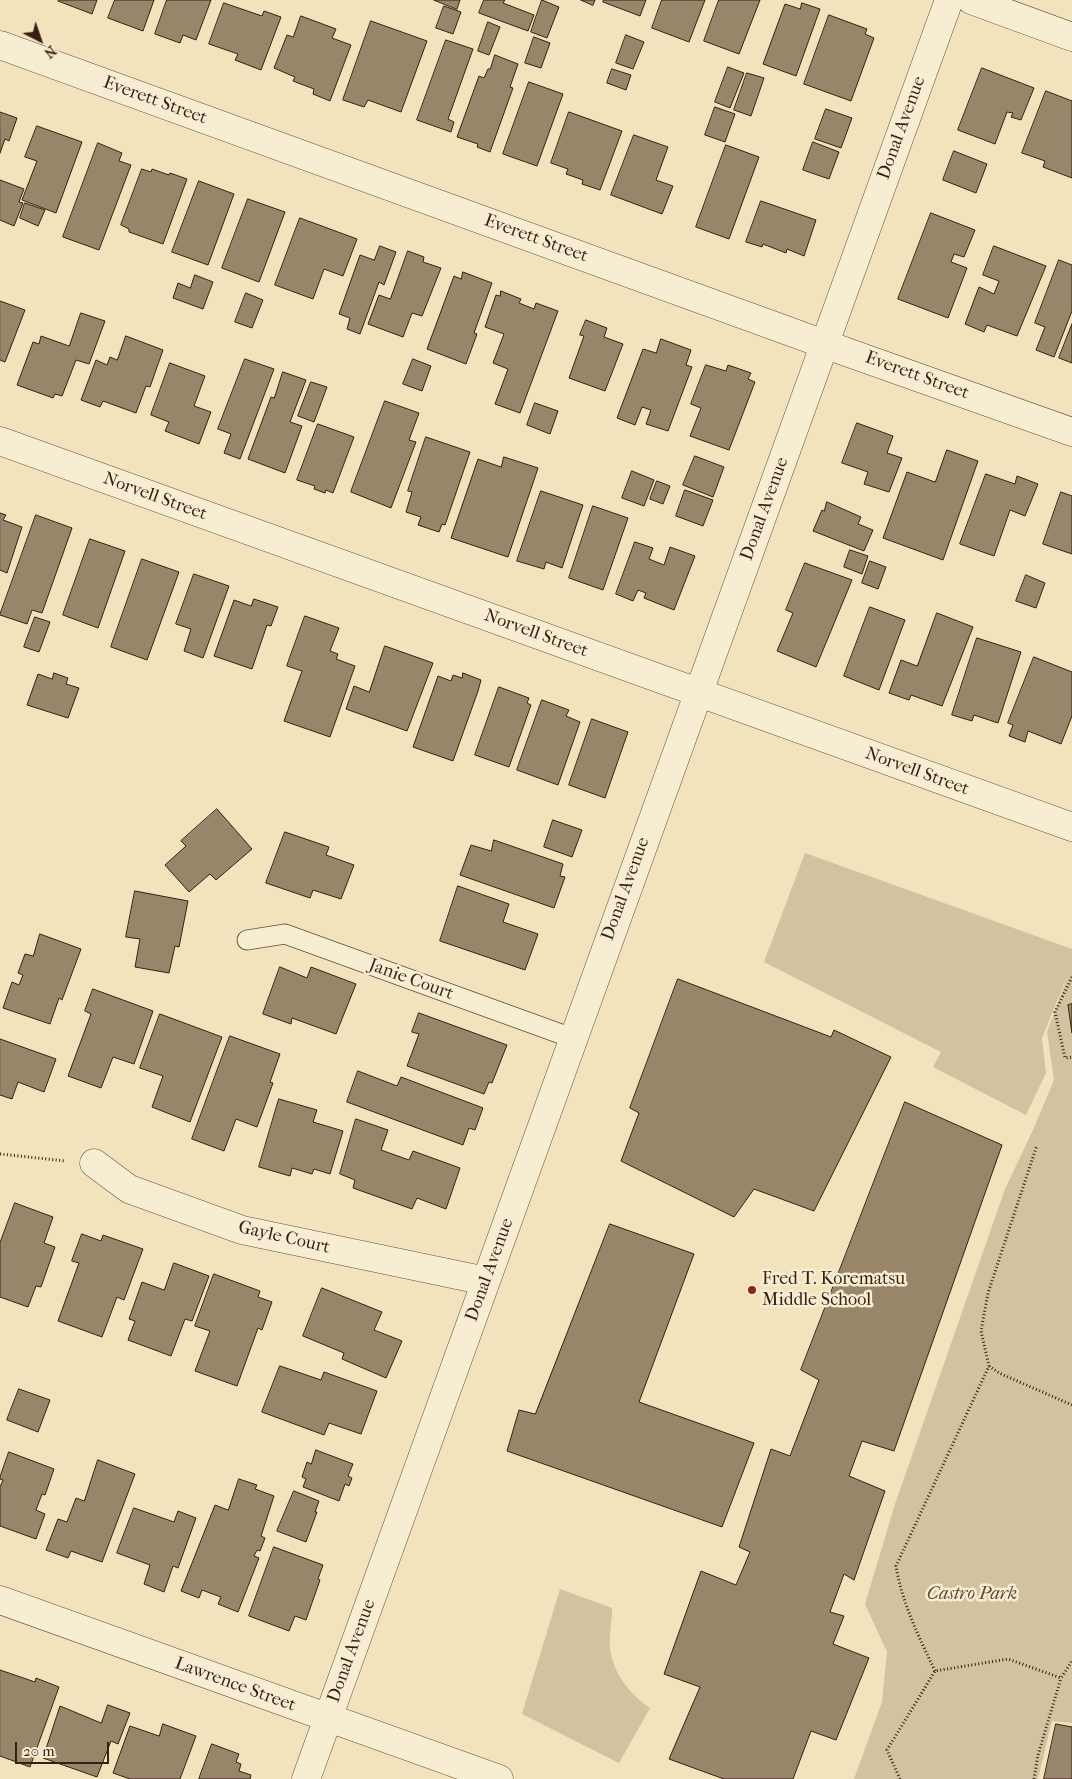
<!DOCTYPE html>
<style>
body{margin:0}
#map{position:relative;width:1072px;height:1779px;overflow:hidden;background:#f2e3bc;font-family:"IM FELL French Canon",serif}
canvas{display:block}
.north{position:absolute;left:15px;top:15px;width:50px;height:50px;-webkit-text-stroke:4px #f7edd3;paint-order:stroke;rotate:139deg;font-size:14px;font-weight:700;line-height:20px;text-align:center;color:#381f12}
.north::after{content:'';display:block;margin:auto;width:18px;height:22px;background:#381f12;clip-path:polygon(50% 0,100% 100%,50% 72%,0 100%)}
.scale{position:absolute;left:15px;top:1742px;width:94px;height:22px;box-sizing:border-box;border:2px solid #381f12;border-top:0;padding-left:6px;font-size:15px;line-height:18px;white-space:nowrap;color:#381f12;-webkit-text-stroke:4px #f7edd3;paint-order:stroke}
</style>
<div id="map">
<canvas width="1072" height="1779"></canvas>
<div class="north">N</div>
<div class="scale">20 m</div>
</div>
<script>
const g = document.querySelector('canvas').getContext('2d');
g.lineJoin = 'round';
function paint(path, color) { g.fillStyle = color; g.fill(path, 'evenodd'); }
function strokePath(path, color, width, dash) { g.strokeStyle = color; g.lineWidth = width; g.lineCap = dash ? 'butt' : 'round'; g.setLineDash(dash || []); g.stroke(path); }
function drawText(font, color, halo, rows, align = 'center') {
  g.font = font + ' "IM FELL French Canon",serif'; g.lineWidth = 5; g.setLineDash([]); g.textBaseline = 'middle'; g.strokeStyle = halo; g.fillStyle = color; for (const [text, x, y, turn = 0] of rows) {
    g.save(); g.translate(x, y); g.rotate((+turn || 0) * Math.PI / 180); g.textAlign = isNaN(turn) ? turn : align; if (halo) g.strokeText(text, 0, 0); g.fillText(text, 0, 0); g.restore();
  }
}
paint(new Path2D(`
 M805,853L1072,949V1723L1052,1721L1038,1779H854L882,1702L887,1652L865,1604L895,1504L1005,1189L1033,1130L1054,1080L1047,1032L1069,972L1042,1038L1046,1073L1026,1115L933,1067L941,1052L764,962Z
 M560,1589L612,1608C612,1621 609,1635 610,1647C612,1673 630,1694 650,1708L619,1763L522,1714Z`), '#d2c29f');
const building = new Path2D(`
 M59,0H97L92,14L58,1Z
 M115,0H154L143,31L108,18Z
 M167,0H211L196,40L183,35L180,43L155,34Z
 M434,0H460L457,9Z
 M484,0H505L503,3L534,15L528,31L479,13Z
 M542,0L559,7L547,38L531,32Z
 M581,0H595L593,5Z
 M604,0H646L640,16L603,2Z
 M662,0H705L689,42L652,28Z
 M719,0H760L739,54L704,41Z
 M224,3L262,16L264,11L281,17L261,70L235,60L238,54L209,44Z
 M802,3L820,9L796,76L763,64L785,4L800,9Z
 M444,6L461,12L453,34L436,28Z
 M829,15L867,29L865,34L874,38L851,101L804,84Z
 M301,16L336,29L332,38L351,45L330,101L313,94L314,89L293,81L295,77L274,68L287,35L293,37Z
 M371,21L427,41L401,112L368,100L364,107L343,100Z
 M488,22L500,27L489,55L478,51Z
 M626,35L644,42L633,69L616,63Z
 M534,37L550,43L541,68L525,63Z
 M446,40L473,49L448,119L454,122L451,132L417,120Z
 M495,55L518,64L510,87L513,88L490,152L477,147L478,144L457,137L479,76L484,78L488,69H490Z
 M728,67L744,73L730,108L715,102Z
 M982,68L1034,88L1021,120L1011,117L1013,113L1007,112L995,144L958,130Z
 M612,69L631,75L626,90L607,83Z
 M747,73L764,78L751,116L734,110Z
 M529,82L563,94L537,166L503,154Z
 M1046,91L1072,101V178L1043,167L1045,161L1022,153Z
 M715,107L735,114L725,142L705,135Z
 M826,109L852,118L841,148L815,139Z
 M0,112L17,118L9,141L5,139L0,153Z
 M569,112L622,131L600,190L582,184L583,180L566,174L568,169L551,163Z
 M37,126L82,142L56,213L22,200L37,161L25,157Z
 M634,135L668,147L656,180L673,186L662,214L611,195Z
 M813,142L839,152L829,179L803,170Z
 M98,143L122,153L119,161L131,165L99,250L63,237Z
 M726,145L759,157L729,239L696,227Z
 M954,151L987,164L976,193L943,180Z
 M142,169L151,172L152,169L169,175L170,173L187,179L163,244L129,232V229L121,225Z
 M0,180L24,189L19,202L23,203L14,226L0,220Z
 M199,181L234,194L208,265L172,252Z
 M248,199L285,212L259,282L222,268Z
 M761,201L816,220L804,256L787,249L786,253L763,244L762,247L746,242Z
 M25,203L45,210L38,226L20,218Z
 M931,213L975,230L964,257L954,254L951,262L967,268L948,318L898,299Z
 M300,218L357,239L343,276L324,269L313,299L275,285Z
 M380,246L396,252L384,285L379,282L360,334L347,329L350,318L339,314L360,255L374,260Z
 M994,246L1046,266L1017,336L987,325L984,332L965,324L979,287L994,294L999,281L983,275Z
 M408,251L424,257L423,262L441,268L422,316L412,313L403,337L368,324L379,295L390,299Z
 M1059,260L1072,265V311L1054,357L1036,350L1045,327L1035,323Z
 M463,272L492,283L474,333L477,334L466,364L427,349L454,276L461,279Z
 M195,275L213,282L203,309L173,298L178,283L190,288Z
 M501,291L521,299L519,303L534,309L536,303L558,311L520,413L495,404L508,369L493,363L504,334L485,327L496,295L500,296Z
 M246,293L263,300L252,328L235,322Z
 M0,301L25,310L5,362L0,360Z
 M81,313L105,321L89,364L76,360L62,396L55,394L53,398L17,385L33,342L39,344L41,336L69,346Z
 M586,320L607,328L604,337L623,344L605,391L569,378L584,336L580,335Z
 M1072,324V363L1059,358Z
 M126,336L163,350L150,387L146,386L136,413L103,401L100,407L81,400L96,360L107,365L110,357L117,360Z
 M661,339L691,350L686,365L692,367L668,431L646,424L651,410L642,407L635,425L617,418L643,349L656,353Z
 M245,359L274,369L240,459L224,453L231,434L218,429Z
 M413,359L431,366L422,391L403,384Z
 M170,363L205,376L194,406L211,412L199,444L165,431L169,422L151,415Z
 M706,365L726,371L728,365L751,373L748,379L755,382L729,450L690,436L701,408L691,404Z
 M283,372L306,380L290,422L302,426L285,473L248,459L271,397L274,398Z
 M311,382L327,387L314,422L298,416Z
 M385,401L419,413L409,440L416,442L391,508L351,492Z
 M535,403L558,411L550,434L527,425Z
 M857,423L893,436L887,453L902,458L889,492L864,484L868,472L842,463Z
 M318,424L354,437L333,493L326,490L325,493L314,489L315,486L297,480Z
 M426,437L470,452L445,525L442,524L439,532L418,525L421,517L406,512L412,492L408,491Z
 M947,450L978,461L943,560L883,538L907,472L935,482Z
 M695,456L724,467L713,497L683,485Z
 M504,457L538,468L508,557L451,538L478,459L501,467Z
 M632,471L654,480L644,506L622,498Z
 M986,474L1015,484L1017,476L1038,484L1025,516L1010,510L994,556L960,544Z
 M657,481L670,486L663,504L650,499Z
 M685,490L713,500L703,526L676,516Z
 M541,491L583,505L562,568L546,562L544,569L517,561Z
 M1061,492L1072,496V554L1043,544Z
 M827,502L861,517L858,524L873,530L864,551L813,531L822,510L824,511Z
 M593,506L628,518L603,590L569,578Z
 M0,513L6,515L3,520L22,527L7,573L0,570Z
 M36,515L72,528L42,613L32,610L27,624L0,615Z
 M90,539L125,551L98,628L63,615Z
 M635,542L653,548L649,559L664,565L670,547L695,556L674,610L644,598L646,593L638,590L633,601L616,594Z
 M850,550L868,556L862,574L844,567Z
 M142,559L179,572L147,660L111,647Z
 M870,561L886,567L878,589L862,583Z
 M805,563L852,580L816,667L777,651L793,613L786,610Z
 M194,574L229,586L203,658L184,651L191,629L176,624Z
 M1026,575L1045,583L1036,608L1016,601Z
 M254,599L278,607L271,626L267,625L252,669L214,656L234,600L251,606Z
 M870,607L905,620L879,690L844,676Z
 M937,613L973,627L942,706L911,695L909,700L889,693L901,660L917,666Z
 M305,616L339,628L330,651L338,654L336,659L355,666L330,737L284,721L302,671L287,666Z
 M35,617L50,622L39,652L24,647Z
 M977,638L1021,652L998,723L974,715L972,721L952,715Z
 M385,646L433,663L407,731L346,709L354,686L369,692Z
 M1034,657L1072,672V716L1061,744L1028,731L1025,742L1009,736L1013,725L1008,723Z
 M54,673L68,678L66,684L79,688L68,718L27,705L38,674L52,679Z
 M463,673L481,680L478,691L453,761L413,747L438,676L451,681L453,675L462,678Z
 M499,687L529,698L527,703L531,705L509,767L475,755Z
 M542,700L569,710L566,716L580,722L558,785L517,770Z
 M592,719L628,732L605,798L569,785Z
 M217,809L252,849L216,880L210,874L189,892L165,865L186,846L181,841Z
 M553,820L582,830L572,857L544,847Z
 M285,832L329,847L326,855L354,865L341,899L313,890L310,898L266,883Z
 M494,840L563,864L560,876L565,877L554,908L460,875L471,845L491,851Z
 M458,886L509,904L503,922L538,934L525,970L440,941Z
 M135,891L188,901L179,947L175,946L169,973L135,967L140,939L126,937Z
 M40,934L81,949L62,1000L59,998L50,1024L3,1008L12,982L19,985L23,975L18,973L25,954L33,956Z
 M280,967L307,978L311,967L356,984L336,1034L292,1018L291,1024L263,1014Z
 M678,979L831,1037L834,1030L891,1057L814,1211L754,1189L734,1217L621,1161L639,1113L630,1108Z
 M93,989L153,1011L134,1064L113,1057L101,1088L68,1076L91,1014L85,1011Z
 M1072,1004V1033L1068,1005Z
 M419,1013L507,1045L492,1083L489,1082L484,1094L407,1066L419,1034L412,1032Z
 M160,1014L222,1037L190,1122L152,1107L163,1076L140,1068Z
 M230,1036L280,1054L270,1082L273,1083L257,1127L236,1119L224,1151L192,1139Z
 M0,1039L56,1059L44,1092L18,1082L12,1099L0,1095Z
 M358,1071L397,1086L401,1077L483,1108L475,1130L469,1128L463,1145L347,1102Z
 M279,1099L317,1110L313,1122L343,1131L330,1174L314,1169L312,1174L292,1168L290,1176L259,1167Z
 M905,1102L1002,1145L894,1451L862,1441L849,1476L885,1491L854,1580L844,1574L830,1612L844,1616L833,1644L869,1658L836,1740L811,1731L793,1779H724L669,1759L700,1687L664,1674L701,1571L736,1585L750,1552L739,1547L771,1449L790,1456L819,1380L801,1370Z
 M356,1119L388,1130L381,1150L409,1160L413,1151L460,1168L446,1209L417,1198L412,1209L353,1188L355,1180L340,1174Z
 M15,1203L53,1217L44,1243L55,1247L41,1287L36,1286L28,1307L0,1297V1243Z
 M610,1224L694,1254L639,1402L754,1443L722,1527L507,1451L519,1410L535,1414Z
 M82,1234L101,1241L103,1235L143,1249L124,1300L117,1297L102,1337L58,1321L79,1263L72,1261Z
 M174,1263L209,1276L192,1321L185,1319L171,1356L128,1340L135,1321L129,1319L142,1282L164,1290Z
 M214,1274L260,1291L258,1297L272,1302L262,1330L258,1328L237,1386L195,1371L210,1331L195,1326Z
 M322,1288L382,1312L374,1330L402,1341L386,1378L342,1359L344,1353L303,1336Z
 M280,1366L321,1380L324,1372L377,1391L361,1434L329,1423L324,1435L262,1412Z
 M19,1389L50,1400L38,1432L7,1420Z
 M316,1450L353,1464L348,1476L352,1478L349,1486L345,1484L339,1501L303,1487L306,1479L302,1477L307,1462L311,1464Z
 M9,1452L54,1469L45,1495L42,1494L36,1510L45,1514L36,1539L0,1526V1487L3,1480L0,1479V1477Z
 M98,1460L135,1474L102,1562L71,1551L68,1558L46,1550L58,1519L67,1522L76,1498L84,1501Z
 M239,1479L257,1485L255,1489L274,1496L261,1536L265,1538L260,1551L257,1550L254,1556L259,1558L238,1612L218,1604L221,1597L202,1590L199,1598L181,1591L215,1505L228,1510Z
 M294,1491L319,1501L315,1512H317L306,1542L277,1531Z
 M134,1508L174,1522L178,1511L196,1518L178,1568L173,1566L164,1592L144,1584L150,1565L117,1553Z
 M274,1547L323,1565L318,1579L320,1580L306,1620L295,1616L289,1631L249,1616Z
 M0,1670L35,1682L36,1678L59,1687L30,1767L0,1756Z
 M108,1705L130,1713L118,1744L111,1741L97,1777L43,1758L60,1706L101,1723Z
 M163,1724L196,1736L180,1779H130L113,1773L130,1726L159,1736Z
 M1056,1724L1072,1727V1779H1044Z
 M212,1744L239,1754L236,1762L241,1764L239,1771L251,1775L250,1779H199Z`);
paint(building, '#99856a');
strokePath(building, '#381f12', 1);
const lane = new Path2D(`
 M247,940L285,934L572,1038`);
const street = new Path2D(`
 M0,45L824,344L1072,432
 M0,441L1072,827
 M94,1163L129,1189L242,1230L486,1281
 M0,1600L499,1779
 M306,1779L949,0`);
const secondary = new Path2D(`
 M971,0L1072,37`);
strokePath(lane, '#66503c', 21);
strokePath(street, '#66503c', 29);
strokePath(secondary, '#381f12', 29);
strokePath(new Path2D(`
 M1072,977L1055,1012L1065,1058L1072,1057
 M0,1154L66,1161
 M989,1366L999,1373L1072,1405
 M935,1671C919,1637 902,1603 896,1566L989,1366L981,1331L988,1293L1037,1145
 M900,1779L887,1750L935,1671L1008,1659L1061,1678L1072,1661
 M1034,1779L1038,1755L1061,1678`), '#381f12', 3, [1, 2.5]);
strokePath(lane, '#f7edd3', 19);
strokePath(street, '#f7edd3', 28);
strokePath(secondary, '#f7edd3', 28);
for (const [x, y, r, color] of [
 [752,1290,5,"#8f2418"]
]) { const dot = new Path2D(); dot.arc(x, y, r, 0, 2 * Math.PI); g.fillStyle = color; g.fill(dot); strokePath(dot, '#f7edd3', 2); }
drawText('18px', '#381f12', '#f7edd3', [
 ["Everett Street",155,101,20],
 ["Donal Avenue",902,128,-70],
 ["Everett Street",536,239,20],
 ["Everett Street",917,376,20],
 ["Norvell Street",155,497,20],
 ["Donal Avenue",765,509,-70],
 ["Norvell Street",536,634,20],
 ["Norvell Street",917,772,20],
 ["Donal Avenue",626,889,-70],
 ["Janie Court",411,980,20],
 ["Gayle Court",284,1238,13],
 ["Donal Avenue",490,1270,-70],
 ["Donal Avenue",352,1651,-70],
 ["Lawrence Street",235,1685,20]
]);
drawText('18px', '#381f12', '#f7edd3', [
 ["Fred T. Korematsu",762,1280],
 ["Middle School",762,1301]
], 'left');
drawText('italic 18px', '#5e4835', '#f7edd3', [
 ["Castro Park",972,1595]
]);
</script>
